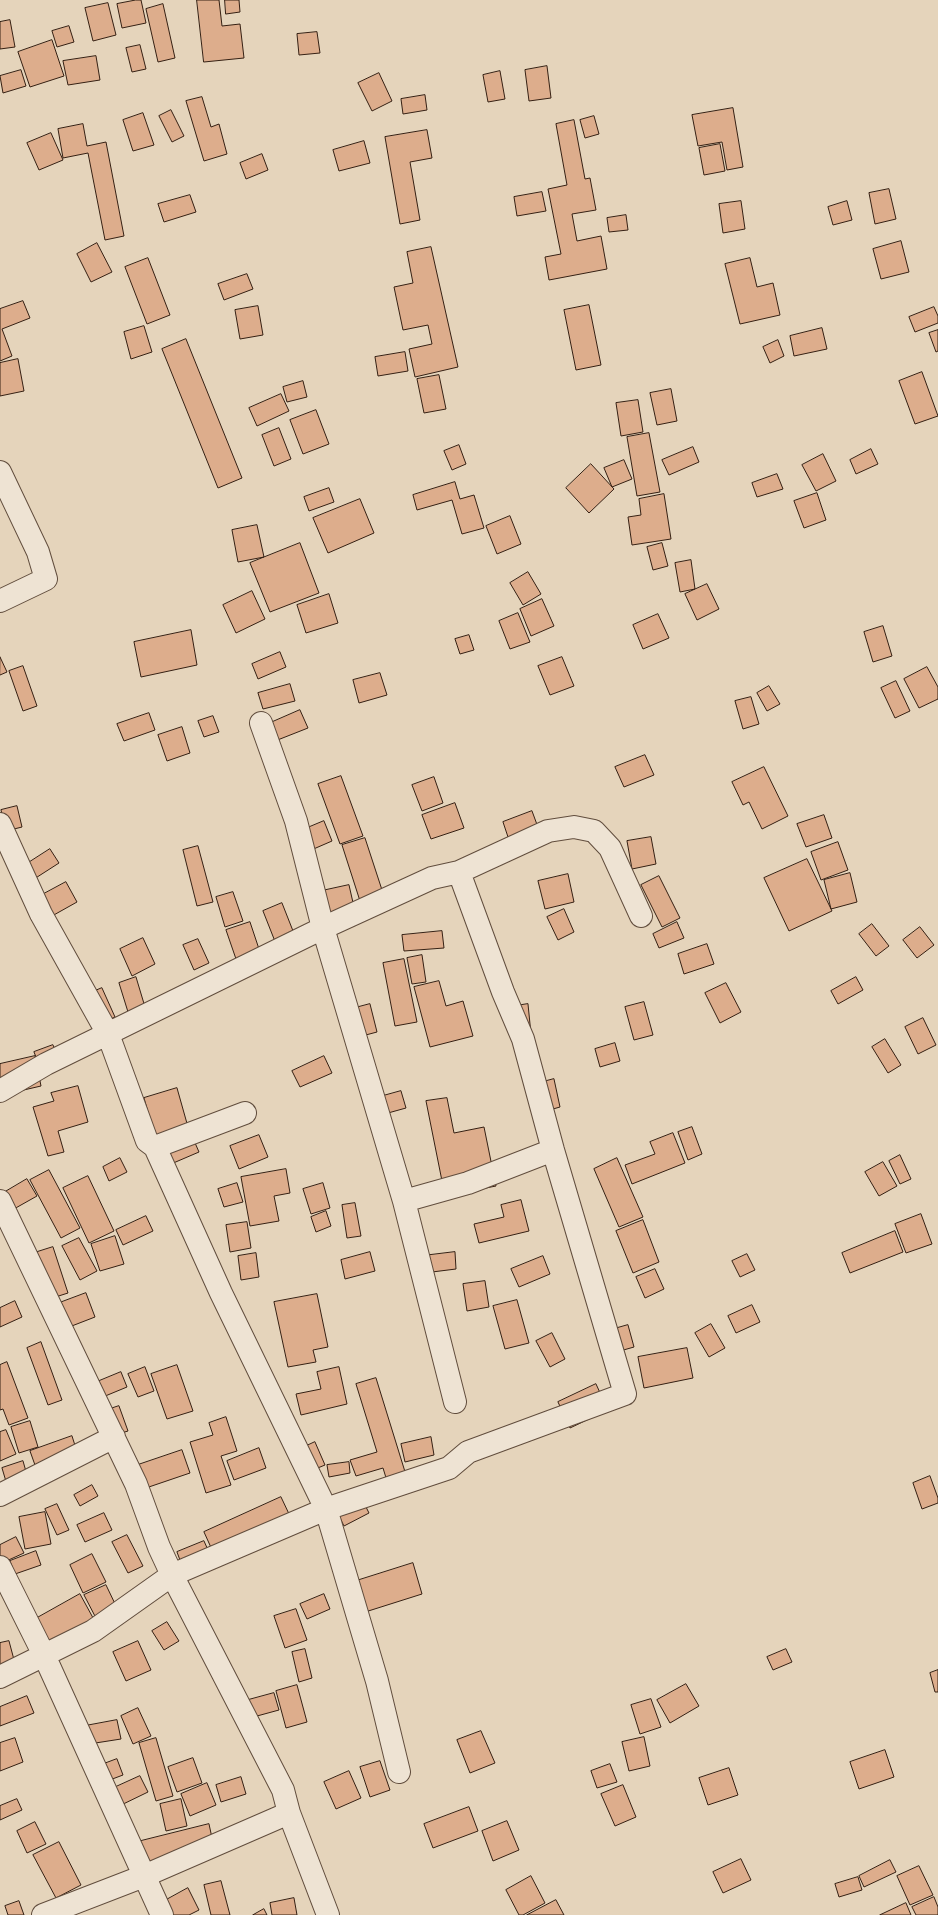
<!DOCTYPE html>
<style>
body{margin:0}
canvas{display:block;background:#e5d4bb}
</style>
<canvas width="938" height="1915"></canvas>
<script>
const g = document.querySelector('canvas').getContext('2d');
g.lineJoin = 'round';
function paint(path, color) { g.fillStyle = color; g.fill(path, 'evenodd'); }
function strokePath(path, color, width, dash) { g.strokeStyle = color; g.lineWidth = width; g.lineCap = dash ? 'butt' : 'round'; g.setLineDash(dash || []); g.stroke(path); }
const building = new Path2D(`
 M136,0H141L146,23L122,28L117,4Z
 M197,0H219L222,26L240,24L244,58L204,62Z
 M225,0H239L240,12L226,14Z
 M108,3L116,35L93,41L85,8Z
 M163,4L175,58L158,62L146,9Z
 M10,20L15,47L0,49V22Z
 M69,26L74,42L57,47L52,31Z
 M317,32L320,53L299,55L297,34Z
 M52,40L64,76L30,87L18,52Z
 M140,45L146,69L132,72L126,48Z
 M96,56L100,80L68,85L63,61Z
 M547,66L551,98L529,101L525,70Z
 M21,70L26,86L3,93L0,76Z
 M500,71L505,99L488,102L483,75Z
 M379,73L392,101L372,111L358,83Z
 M425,95L427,110L403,114L401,99Z
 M202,97L211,127L219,124L227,154L204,161L186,101Z
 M733,108L743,167L727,170L722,142L698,146L692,115Z
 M171,110L184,136L172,142L159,116Z
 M143,113L154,145L133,151L123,120Z
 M594,116L599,134L585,138L580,120Z
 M574,120L585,179L590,178L596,210L572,214L577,241L601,236L607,269L549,280L545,257L561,254L548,189L567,185L556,124Z
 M83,124L87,146L106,142L124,236L105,240L88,153L63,158L58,129Z
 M427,130L432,158L410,162L420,220L400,224L385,137Z
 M51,133L63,160L39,170L27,143Z
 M364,141L370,163L339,171L333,150Z
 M720,144L725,171L704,175L699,148Z
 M262,154L268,170L246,179L240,163Z
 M889,189L896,219L875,224L869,193Z
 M542,192L546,211L517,216L514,197Z
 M190,195L196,212L164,222L158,204Z
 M741,201L745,229L723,233L719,204Z
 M847,201L852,220L833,225L828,207Z
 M626,215L628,230L609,232L607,218Z
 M901,241L909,272L881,279L873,249Z
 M97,243L112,272L91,282L77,254Z
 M431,247L458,367L415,377L409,349L432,344L428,325L403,330L394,287L413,283L407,252Z
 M148,258L170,315L147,324L125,267Z
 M750,258L757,287L773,283L780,315L740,324L725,264Z
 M247,274L253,289L224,300L218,284Z
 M23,301L30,318L2,329L12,356L0,361V309Z
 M589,305L601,365L576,370L564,310Z
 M258,306L263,335L240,339L235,310Z
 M934,307L938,316V323L915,332L909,317Z
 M144,326L152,352L131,359L124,332Z
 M822,328L827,349L794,356L790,336Z
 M938,330V351L936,352L929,333Z
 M186,339L242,478L218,488L162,349Z
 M778,340L784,356L770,363L763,347Z
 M405,352L408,371L378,376L375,357Z
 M18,359L24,391L0,396V363Z
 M922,372L938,416L915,424L899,381Z
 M439,375L446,409L424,413L417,379Z
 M303,381L307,397L287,402L283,387Z
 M671,389L677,421L657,425L650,393Z
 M281,394L289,411L257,426L249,408Z
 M638,400L643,432L621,436L616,403Z
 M316,410L329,444L303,454L290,420Z
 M279,428L291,459L274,466L262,435Z
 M649,433L660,492L637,496L627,437Z
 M459,445L466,464L452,470L444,451Z
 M693,447L699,462L669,475L662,460Z
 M871,449L878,464L856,474L850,460Z
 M823,454L836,481L816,491L802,465Z
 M624,460L632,479L612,487L604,468Z
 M591,464L614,489L589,513L566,488Z
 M777,474L783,489L757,497L752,483Z
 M455,482L460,499L474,495L484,528L462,534L452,500L417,510L413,495Z
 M329,488L334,502L309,511L304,497Z
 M817,493L826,520L804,528L794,501Z
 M664,494L671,539L632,545L628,517L641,515L639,499Z
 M360,499L374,533L328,553L313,518Z
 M510,516L521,544L497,554L486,526Z
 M257,525L264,557L238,562L232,530Z
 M300,543L319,593L270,612L250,563Z
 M662,543L668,566L653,570L647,547Z
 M691,560L695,589L680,592L675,563Z
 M528,572L541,594L523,605L510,583Z
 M707,584L719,609L697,620L685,594Z
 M252,591L265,619L236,633L223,605Z
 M329,594L338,623L306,633L297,605Z
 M542,599L554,626L531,636L520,609Z
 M518,613L530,642L510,649L499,621Z
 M658,614L669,638L643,649L633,625Z
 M883,626L892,656L873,662L864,632Z
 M191,630L197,665L141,677L134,642Z
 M469,635L474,650L460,654L455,639Z
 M280,652L286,667L258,679L252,664Z
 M0,657L7,672L0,675Z
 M562,657L574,686L550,695L538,666Z
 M23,666L37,706L23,711L9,671Z
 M927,667L938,687V699L919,708L904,679Z
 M380,673L387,695L359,703L353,680Z
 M896,681L910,711L895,718L881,688Z
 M290,684L295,701L263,709L258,693Z
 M769,686L780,704L767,711L757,693Z
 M751,697L759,724L743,729L735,701Z
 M300,710L308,728L275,741L268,724Z
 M149,713L155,730L124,741L117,724Z
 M213,716L219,732L204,737L198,721Z
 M182,727L190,753L167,761L158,735Z
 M645,755L654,775L624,787L615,767Z
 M764,767L788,816L762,829L749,802L743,805L732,782Z
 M341,776L363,836L340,844L318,784Z
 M434,777L443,803L422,811L412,785Z
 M455,803L464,828L431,839L422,815Z
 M17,806L22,827L6,831L1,810Z
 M532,811L539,830L509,840L503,822Z
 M824,815L832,838L806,847L797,824Z
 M324,821L332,841L302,854L293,834Z
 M651,837L656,864L632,869L627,841Z
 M365,838L383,893L360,901L342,845Z
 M838,842L848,870L821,880L811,852Z
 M198,846L213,902L197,906L183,850Z
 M50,849L59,863L31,881L22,867Z
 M807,859L832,911L789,931L764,878Z
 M850,873L857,902L831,909L824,880Z
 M568,874L574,902L545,909L538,881Z
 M659,876L680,918L662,927L641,885Z
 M66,882L77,902L52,916L40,896Z
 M349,885L354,907L322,915L317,892Z
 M233,892L243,921L225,927L216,897Z
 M282,903L295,936L276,944L263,911Z
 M564,909L574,932L558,940L547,917Z
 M250,922L260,952L236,959L226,930Z
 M677,922L684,938L659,948L653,934Z
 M872,924L889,946L876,956L859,934Z
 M920,927L934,945L917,958L903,940Z
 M442,931L444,948L404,951L402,935Z
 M143,938L155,964L132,976L120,949Z
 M198,939L209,963L194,970L183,945Z
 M707,944L714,964L684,974L678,954Z
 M422,955L426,982L412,984L407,958Z
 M404,959L417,1022L395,1026L383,963Z
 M136,977L145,1007L128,1012L119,983Z
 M856,977L863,990L838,1004L831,991Z
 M439,981L446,1006L463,1001L473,1036L430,1047L414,987Z
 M726,983L741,1012L720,1023L705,993Z
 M102,988L115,1017L102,1023L88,994Z
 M644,1002L653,1035L634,1040L625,1007Z
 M370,1004L377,1032L362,1036L355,1008Z
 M528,1004L531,1034L515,1006Z
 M923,1018L936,1045L918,1054L905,1027Z
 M885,1039L901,1065L888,1073L872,1047Z
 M615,1043L620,1061L600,1067L595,1049Z
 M53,1045L59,1059L40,1067L34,1052Z
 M35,1056L41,1086L2,1095L0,1086V1064Z
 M324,1056L332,1073L300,1087L292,1071Z
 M554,1079L560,1107L546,1111L539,1083Z
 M78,1086L88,1122L58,1131L64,1152L48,1156L33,1107L54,1101L51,1093Z
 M177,1088L188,1127L155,1137L144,1098Z
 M401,1091L406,1108L388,1113L383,1096Z
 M447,1098L454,1133L484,1127L496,1186L445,1196L426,1101Z
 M692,1127L702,1154L688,1160L678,1132Z
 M673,1133L685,1163L632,1184L625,1165L655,1154L650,1142Z
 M259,1135L268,1157L239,1169L230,1146Z
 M192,1136L199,1152L171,1164L164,1149Z
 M900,1155L911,1179L900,1184L889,1161Z
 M120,1158L127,1172L109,1181L103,1167Z
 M617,1158L643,1217L619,1227L594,1169Z
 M883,1162L897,1186L879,1196L865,1172Z
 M286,1169L290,1193L274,1196L279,1221L250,1226L241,1177Z
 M49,1170L80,1228L61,1238L30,1180Z
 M88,1176L114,1231L89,1243L63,1188Z
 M27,1179L37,1196L5,1214L0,1195Z
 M237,1183L243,1202L224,1207L218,1189Z
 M323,1183L330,1208L311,1214L303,1189Z
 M521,1200L529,1231L479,1243L474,1224L504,1217L501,1205Z
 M355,1203L361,1236L347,1238L342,1205Z
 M326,1211L331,1226L316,1232L311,1217Z
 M921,1214L932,1244L906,1253L895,1224Z
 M146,1216L153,1231L123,1245L116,1230Z
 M643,1220L659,1262L633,1273L616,1231Z
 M247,1222L251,1248L230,1252L226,1225Z
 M895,1231L903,1252L850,1273L842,1253Z
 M115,1236L124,1264L100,1271L91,1244Z
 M79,1238L97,1271L80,1280L62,1246Z
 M53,1247L68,1293L46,1300L31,1254Z
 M370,1252L375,1271L345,1279L341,1260Z
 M455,1252L456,1269L424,1273L422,1256Z
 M256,1253L259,1277L241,1280L238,1256Z
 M747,1254L755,1270L740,1277L732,1261Z
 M543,1256L550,1274L519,1287L511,1269Z
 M655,1269L664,1289L645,1298L636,1277Z
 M485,1281L489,1307L467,1311L463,1284Z
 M86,1293L95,1317L64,1329L54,1305Z
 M317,1294L328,1347L313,1350L316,1362L288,1367L274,1302Z
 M517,1300L529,1343L505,1349L493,1306Z
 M15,1301L22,1317L0,1327V1308Z
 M752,1305L760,1322L736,1333L728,1316Z
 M711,1324L725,1348L709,1357L695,1333Z
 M628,1325L634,1347L620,1351L614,1329Z
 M552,1333L565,1359L550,1367L536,1341Z
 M41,1342L62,1400L48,1405L27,1348Z
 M687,1348L693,1378L644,1388L638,1357Z
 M7,1362L28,1418L9,1425L3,1409L0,1410V1365Z
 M177,1365L193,1411L167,1419L151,1374Z
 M145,1367L154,1391L138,1397L128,1374Z
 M339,1367L347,1404L301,1415L296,1394L321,1389L317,1372Z
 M121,1372L127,1387L98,1399L92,1384Z
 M376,1378L406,1475L387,1481L383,1468L356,1476L350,1460L377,1452L356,1384Z
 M596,1384L608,1410L570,1428L558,1402Z
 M119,1406L128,1431L112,1436L104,1411Z
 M226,1417L237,1451L221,1456L231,1485L206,1493L190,1442L213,1435L209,1423Z
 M30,1421L38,1447L19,1453L11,1427Z
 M6,1430L16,1454L0,1461V1432Z
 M72,1436L79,1458L41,1482L30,1451Z
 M431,1437L434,1455L405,1462L401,1444Z
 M315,1442L325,1465L308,1472L298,1450Z
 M259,1448L266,1468L234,1480L227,1461Z
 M182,1450L190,1473L140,1490L132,1467Z
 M23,1461L31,1489L10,1495L2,1468Z
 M349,1462L350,1473L329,1477L327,1465Z
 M930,1476L938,1498V1503L922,1509L913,1483Z
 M92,1485L98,1496L80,1506L74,1495Z
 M358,1491L369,1513L344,1526L333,1504Z
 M281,1497L290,1516L218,1563L204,1532Z
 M57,1504L69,1530L57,1535L45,1509Z
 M45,1512L51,1544L25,1549L19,1517Z
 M104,1513L112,1530L85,1542L77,1525Z
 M127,1535L143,1566L128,1573L112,1542Z
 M16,1537L24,1553L2,1563L0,1559V1545Z
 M204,1541L212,1559L184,1571L177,1552Z
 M36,1551L41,1565L15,1574L10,1561Z
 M92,1554L106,1582L83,1593L70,1565Z
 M413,1563L422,1594L362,1613L353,1582Z
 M106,1585L118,1610L97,1620L84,1595Z
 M80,1594L98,1627L49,1655L30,1622Z
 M324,1594L330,1609L307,1619L300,1604Z
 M296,1609L307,1640L285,1648L274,1616Z
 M167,1622L179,1641L164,1650L152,1631Z
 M9,1641L17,1671L0,1675V1643Z
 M138,1641L151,1670L126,1681L113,1652Z
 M305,1649L312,1678L299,1682L292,1652Z
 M786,1649L792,1662L773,1670L767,1657Z
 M938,1670V1692H935L930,1673Z
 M686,1684L699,1706L670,1723L657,1700Z
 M297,1685L307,1722L286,1728L276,1691Z
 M274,1693L279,1710L246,1719L241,1702Z
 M27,1696L34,1713L0,1726V1707Z
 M651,1699L661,1727L640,1734L631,1705Z
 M138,1708L151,1736L133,1744L121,1716Z
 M117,1720L121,1739L89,1744L85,1726Z
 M481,1731L495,1763L470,1773L457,1740Z
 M644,1737L650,1766L629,1771L622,1742Z
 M15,1738L23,1762L0,1771V1743Z
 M156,1738L173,1796L156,1801L139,1743Z
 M885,1750L894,1777L859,1789L850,1762Z
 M193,1758L202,1783L177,1792L168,1767Z
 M117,1759L123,1775L107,1781L101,1765Z
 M380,1761L390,1790L370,1797L360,1767Z
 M610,1764L617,1782L597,1788L591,1771Z
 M729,1768L738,1795L708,1805L699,1778Z
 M349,1771L361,1798L336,1809L324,1782Z
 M140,1776L148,1792L115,1808L107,1791Z
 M241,1777L246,1794L221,1802L216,1785Z
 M207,1783L216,1805L190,1816L181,1794Z
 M623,1785L636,1817L615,1826L601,1794Z
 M17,1799L22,1810L0,1820V1806Z
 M181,1799L187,1826L166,1831L160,1804Z
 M469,1807L478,1831L433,1848L424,1824Z
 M507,1821L519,1850L493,1861L482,1831Z
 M35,1822L46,1844L27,1853L17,1831Z
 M209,1824L214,1847L142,1865L137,1842Z
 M59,1842L81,1885L56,1898L33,1855Z
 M741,1859L751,1880L723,1893L713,1872Z
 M890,1860L896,1872L864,1887L859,1876Z
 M919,1866L933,1895L910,1905L897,1876Z
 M531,1876L545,1903L523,1915H519L506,1890Z
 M858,1877L862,1890L839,1897L835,1884Z
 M221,1881L230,1915H211L204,1885Z
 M188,1888L199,1910L189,1915H165L159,1904Z
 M934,1897L938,1907V1915H916L912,1907Z
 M294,1898L297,1915H272L270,1903Z
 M556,1900L564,1915H527Z
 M19,1901L24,1915H8L5,1906Z
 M906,1903L911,1915H880Z
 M264,1909L267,1915H253Z`);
paint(building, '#ddad8c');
strokePath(building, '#352013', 1);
const minor = new Path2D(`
 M0,472L38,552L46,579L0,601
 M261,723L296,821L323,928L404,1201L455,1402
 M0,824L41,914L108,1034L147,1141L155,1147L221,1293L326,1509L377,1681L399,1772
 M0,1091L46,1064L323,928L432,878L459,872L548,831L574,827L594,831L610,848L641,916
 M155,1147L245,1113
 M0,1201L136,1484L159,1547L172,1575L283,1790L289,1813L328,1915
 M404,1201L468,1183L553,1150
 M0,1495L114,1437
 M0,1567L44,1655L162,1915
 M0,1677L93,1631L172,1575L326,1509L449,1468L468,1452L625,1394L553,1150L523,1039L503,992L459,872
 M43,1915L144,1876L289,1813`);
strokePath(minor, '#614d3d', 24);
strokePath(minor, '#eee3d3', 22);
</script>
